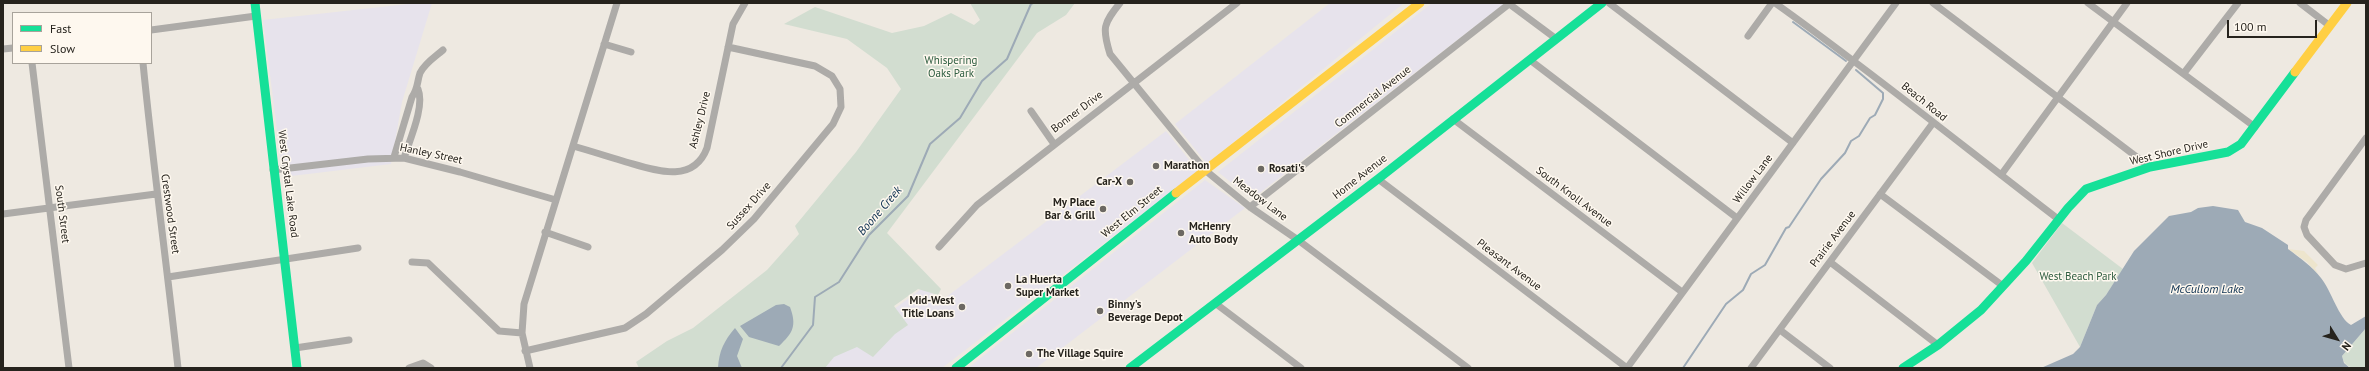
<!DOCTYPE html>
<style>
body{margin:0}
#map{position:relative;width:2369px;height:371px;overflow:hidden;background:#eee9e1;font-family:"PT Sans",sans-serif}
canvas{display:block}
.frame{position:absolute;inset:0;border:4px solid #26231d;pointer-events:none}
.legend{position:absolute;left:12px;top:12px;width:140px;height:52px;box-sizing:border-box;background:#fef8ef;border:1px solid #a8a39b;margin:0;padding:5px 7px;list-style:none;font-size:12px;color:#26231d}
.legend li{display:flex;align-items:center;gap:8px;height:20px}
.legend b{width:20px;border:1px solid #a8a39b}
.north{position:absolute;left:2317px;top:319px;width:40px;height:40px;-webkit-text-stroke:3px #fef8ef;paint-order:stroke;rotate:127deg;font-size:11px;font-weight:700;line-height:16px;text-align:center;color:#26231d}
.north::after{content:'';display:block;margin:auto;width:14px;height:18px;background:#26231d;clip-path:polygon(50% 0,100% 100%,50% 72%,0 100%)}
.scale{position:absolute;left:2227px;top:20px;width:90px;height:18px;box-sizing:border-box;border:2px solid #26231d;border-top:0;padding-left:5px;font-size:12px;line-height:14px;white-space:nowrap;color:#26231d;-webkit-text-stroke:3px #fef8ef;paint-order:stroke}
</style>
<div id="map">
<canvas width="2369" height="371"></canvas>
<div class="frame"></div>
<ul class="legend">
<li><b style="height:5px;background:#16e098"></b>Fast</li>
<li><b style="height:5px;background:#ffcf43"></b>Slow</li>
</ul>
<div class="north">N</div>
<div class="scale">100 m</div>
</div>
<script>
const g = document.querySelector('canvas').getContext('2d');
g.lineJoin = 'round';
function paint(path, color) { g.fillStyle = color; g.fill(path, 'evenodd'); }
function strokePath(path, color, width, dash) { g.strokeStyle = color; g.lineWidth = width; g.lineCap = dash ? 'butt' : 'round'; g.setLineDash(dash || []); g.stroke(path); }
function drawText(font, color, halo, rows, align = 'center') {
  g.font = font + ' "PT Sans",sans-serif'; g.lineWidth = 3; g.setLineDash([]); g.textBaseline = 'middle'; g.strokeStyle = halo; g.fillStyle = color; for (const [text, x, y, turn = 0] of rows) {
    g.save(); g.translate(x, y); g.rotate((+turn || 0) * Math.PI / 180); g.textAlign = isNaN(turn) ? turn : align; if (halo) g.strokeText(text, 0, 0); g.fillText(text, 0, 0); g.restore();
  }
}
paint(new Path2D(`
 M417,3H432L402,102L391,164L283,177L263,20Z
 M1330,3H1404L1207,164L1175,124Z
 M1432,3H1505L1252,199L1218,172Z
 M1166,131L1198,171L942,368H814L924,287L941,301Z
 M1205,180L1245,208L1036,368H968Z`), '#e7e3ec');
paint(new Path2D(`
 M970,3H1075L1066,15L1037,33L887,233L941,289L938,295L918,289L894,306L908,325L895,334L873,357L857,347L834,357L825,368H639L636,362L667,341L693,328L767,270L799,234L795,226L856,152L901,89L887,68L847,39L784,24L815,7L892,33L924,26L951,13L974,25L980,20Z
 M2062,223L2123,269L2106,295L2097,305L2080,347L2032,263Z
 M2366,328V368C2353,368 2345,369 2342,356Z`), '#d2ddd0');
paint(new Path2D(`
 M2288,249L2304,251L2318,265L2315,268L2318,274L2307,262Z`), '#ede5cd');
paint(new Path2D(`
 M2213,206L2238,210L2245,222L2262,228L2288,245V249C2300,258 2312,266 2321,278C2331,290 2339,319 2351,325L2366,316V328L2342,356L2344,363L2350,368H2041L2073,354L2080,347L2097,305L2106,295L2134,251L2169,216L2191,212L2198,208Z
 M784,304L790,307C797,326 793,333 779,346L749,337L740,326L776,305Z
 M735,328L743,339L737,356L742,368H718C719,351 724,341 735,328Z`), '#9daab6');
strokePath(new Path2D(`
 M1793,22L1846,61
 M781,368L813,325L815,297L839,282L869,235L908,196L930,144L960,118L982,81L1007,59L1031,4L1033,3
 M1683,368L1726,304L1743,290L1751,274L1765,265L1786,228L1789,227L1821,179L1845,153L1851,141L1859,136L1870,118L1875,115L1883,99V93L1856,70`), '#9daab6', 2);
strokePath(new Path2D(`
 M1120,3C1103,24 1102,28 1110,54L1205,170L1250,207L1298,240L1468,368
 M1508,3L1555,38
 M1609,3L1793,143
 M1775,3C1872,72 1964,147 2058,219
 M1933,3L2150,167
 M2088,3L2255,127
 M2300,3L2330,26
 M151,30L256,16
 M1748,36L1772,3
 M604,44L631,52
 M3,49L13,48
 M1530,60L1737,218
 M32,63L69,368
 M143,63C153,165 167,266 178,368
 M2184,73L2238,3
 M1031,111L1054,144
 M1453,119L1682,292
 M2366,138L2306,220L2304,227L2307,235L2335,265L2346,269L2366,263
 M573,146C591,151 609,157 626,162C654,170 693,185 707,148L733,24L745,3
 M394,157L412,97C418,89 417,82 420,73C425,63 435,57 443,50
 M404,158C410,139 425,106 418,89
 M273,170L368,159L404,158L460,172L556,200
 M2001,175L2127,3
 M1378,179L1627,368
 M1880,194L2003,286
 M1250,207L1509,4
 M3,214L156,194
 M545,232L588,247
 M939,247L977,205L1237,3
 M412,262L428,263L499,331L522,333
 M1830,262L1938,345
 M168,277L358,248
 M1215,303L1301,368
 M1780,330L1830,368
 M295,348L349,340
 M525,351L625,328L646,314L722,250L754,219L833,124L841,107L840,89L832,76L815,66L728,47
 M409,368L423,363L431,368
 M530,368L522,333L524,304L617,3
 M1627,368L1896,3
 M1751,368L1933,123`), '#adaba8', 7);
strokePath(new Path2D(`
 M255,3L297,368
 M956,368L1176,193
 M1130,368L1378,179L1602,3
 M1903,368L1938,345L1981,310L2026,261L2068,208L2086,189L2150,167L2228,152L2241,144L2295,72`), '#16e098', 9);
strokePath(new Path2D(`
 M2295,72L2347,3
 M1176,193L1420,3`), '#ffcf43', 9);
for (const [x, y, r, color] of [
 [1156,166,4,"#6c6862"],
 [1261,169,4,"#6c6862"],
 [1130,182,4,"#6c6862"],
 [1103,209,4,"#6c6862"],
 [1181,233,4,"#6c6862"],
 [1008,286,4,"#6c6862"],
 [962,307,4,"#6c6862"],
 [1100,311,4,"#6c6862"],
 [1029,354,4,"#6c6862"]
]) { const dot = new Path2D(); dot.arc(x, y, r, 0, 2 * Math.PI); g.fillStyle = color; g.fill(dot); strokePath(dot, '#fef8ef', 1.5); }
drawText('11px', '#2e5d40', '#fef8ef', [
 ["Whispering",951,61],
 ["Oaks Park",951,74],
 ["West Beach Park",2078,277]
]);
drawText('11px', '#26231d', '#fef8ef', [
 ["Commercial Avenue",1373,97,-38],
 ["Beach Road",1924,102,39],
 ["Bonner Drive",1077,112,-37],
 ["Ashley Drive",700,120,-76],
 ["West Shore Drive",2169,153,-13],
 ["Hanley Street",431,154,12],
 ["Home Avenue",1360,177,-38],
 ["Willow Lane",1753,179,-53],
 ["West Crystal Lake Road",288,184,83],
 ["South Knoll Avenue",1574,197,37],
 ["Meadow Lane",1260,199,37],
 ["Sussex Drive",749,206,-48],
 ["West Elm Street",1132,212,-39],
 ["South Street",62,214,83],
 ["Crestwood Street",170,214,82],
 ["Prairie Avenue",1833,239,-53],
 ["Pleasant Avenue",1509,265,37]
]);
drawText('bold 11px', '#26231d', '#fef8ef', [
 ["Marathon",1164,166],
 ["Rosati's",1269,169],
 ["Car-X",1122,182,"right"],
 ["My Place",1095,203,"right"],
 ["Bar & Grill",1095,216,"right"],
 ["McHenry",1189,227],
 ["Auto Body",1189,240],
 ["La Huerta",1016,280],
 ["Super Market",1016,293],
 ["Mid-West",954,301,"right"],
 ["Title Loans",954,314,"right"],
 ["Binny's",1108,305],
 ["Beverage Depot",1108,318],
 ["The Village Squire",1037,354]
], 'left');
drawText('italic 12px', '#0b2f4f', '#fef8ef', [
 ["Boone Creek",880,211,-49],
 ["McCullom Lake",2207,290]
]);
</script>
